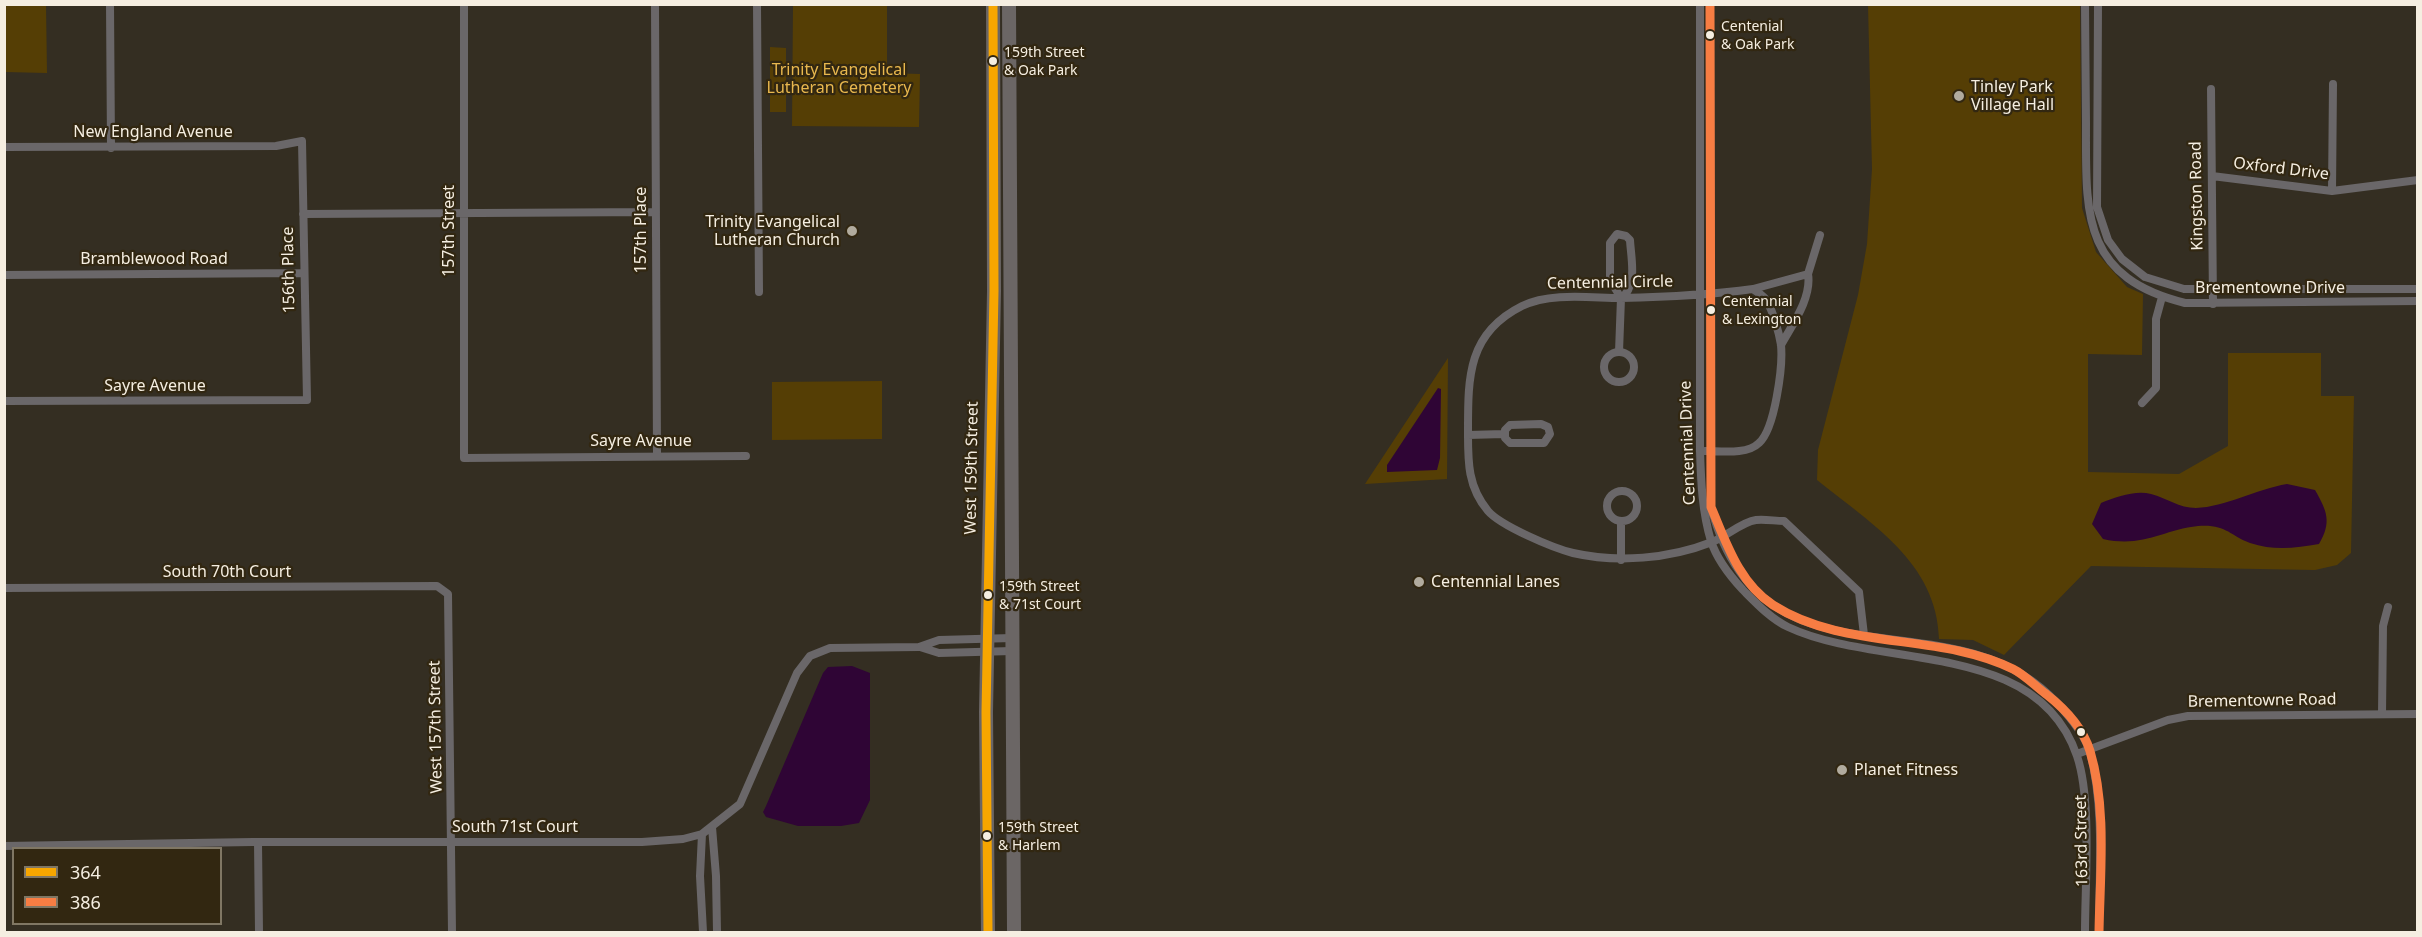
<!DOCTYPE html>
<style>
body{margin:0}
#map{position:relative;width:2422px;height:937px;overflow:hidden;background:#342e22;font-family:"Noto Sans",sans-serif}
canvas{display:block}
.frame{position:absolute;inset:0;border:6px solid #f5eee1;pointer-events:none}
.legend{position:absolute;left:12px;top:847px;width:210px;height:78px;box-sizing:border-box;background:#322711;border:2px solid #807764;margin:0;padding:8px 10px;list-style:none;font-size:18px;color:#f5eee1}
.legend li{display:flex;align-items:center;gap:12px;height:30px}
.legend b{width:30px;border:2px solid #807764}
</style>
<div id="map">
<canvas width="2422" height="937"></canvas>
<div class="frame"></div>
<ul class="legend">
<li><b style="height:8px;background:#f7a600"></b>364</li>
<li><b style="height:8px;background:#f77d43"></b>386</li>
</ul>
</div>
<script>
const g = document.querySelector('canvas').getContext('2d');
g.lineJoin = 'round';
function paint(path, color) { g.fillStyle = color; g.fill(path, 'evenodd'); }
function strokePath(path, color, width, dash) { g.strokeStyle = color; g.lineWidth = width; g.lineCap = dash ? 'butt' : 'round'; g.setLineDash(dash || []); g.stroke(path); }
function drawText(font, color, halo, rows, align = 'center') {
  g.font = font + ' "Noto Sans",sans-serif'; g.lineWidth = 4.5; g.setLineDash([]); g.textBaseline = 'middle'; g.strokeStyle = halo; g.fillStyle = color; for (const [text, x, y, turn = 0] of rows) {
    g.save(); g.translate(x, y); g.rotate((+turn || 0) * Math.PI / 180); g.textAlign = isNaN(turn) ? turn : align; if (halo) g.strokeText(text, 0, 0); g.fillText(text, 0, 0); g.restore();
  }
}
paint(new Path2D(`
 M5,4L46,5L47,73L5,72Z
 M793,5H887V73L920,74L919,127L792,126Z
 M1868,5H2080L2082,208L2096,252L2127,287L2143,294L2142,355L2088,354V472L2179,474L2228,446V353H2321V396H2354L2351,553L2337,565L2315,570L2091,566L2004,655L1973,640L1939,639C1937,562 1870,523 1817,480L1818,450L1858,295L1867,244L1872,169Z
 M770,47L786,48V112H770Z
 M1448,358L1447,479L1365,484Z
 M882,381V439L772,440V382Z`), '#553e05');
paint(new Path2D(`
 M1438,388L1441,389L1440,458L1437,470L1387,472V465Z
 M2287,484L2315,490C2327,511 2332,522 2319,544C2296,548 2274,551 2250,543C2229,535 2226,524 2198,526C2162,530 2143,548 2103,539L2092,524L2101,503C2117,497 2135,490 2151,494C2167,498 2179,508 2196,508C2225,507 2257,489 2287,484Z
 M852,666L870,673V800L859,823L841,826H798L766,817L763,812L766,806L823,673L828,667Z`), '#2f0535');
strokePath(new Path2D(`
 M110,4L111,148
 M464,4V458L746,456
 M655,4L657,455
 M757,4L759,292
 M1700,4V451C1701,481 1702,511 1711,541C1717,560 1730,576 1743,590C1756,603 1771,619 1788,627C1879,670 2037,638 2077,756C2092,800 2085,884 2085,932
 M1710,4L1711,507C1762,703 1953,589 2057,703C2069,716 2085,735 2090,752C2105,809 2099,874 2099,932
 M2085,4C2085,44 2086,84 2086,124C2086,213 2081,277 2185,303L2418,301
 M2098,4L2097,207L2108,240L2122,259L2145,277L2184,289H2418
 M2211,89L2213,304
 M4,147L276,146L302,141L307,400L4,401
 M2212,176L2332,191L2418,180
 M2332,191L2333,84
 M303,214L656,212
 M1617,234L1626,236L1630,240C1631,259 1638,286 1621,298L1610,280V243Z
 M1808,274L1820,235
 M4,275L304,273
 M1753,289L1808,274C1812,298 1792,325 1781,345
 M1604 367a15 15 0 1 1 30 0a15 15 0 1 1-30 0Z
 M1619,352L1621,298
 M2142,403L2156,388V319L2162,297
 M1541,424L1548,427L1550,434L1544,443H1510L1505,438V430L1510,425Z
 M1468,435L1504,434
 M1705,451C1721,451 1747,455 1759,443C1775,429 1783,366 1781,345C1779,332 1773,312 1767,301C1764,296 1757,292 1753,289C1709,295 1666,297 1621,298C1591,298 1551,292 1522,306C1468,333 1468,376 1468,430C1468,460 1467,486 1488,511C1501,526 1553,548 1573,553C1617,563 1669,559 1712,542C1726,537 1741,522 1756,520C1765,519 1775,521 1784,521L1859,592L1864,635
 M1607 506a15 15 0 1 1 30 0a15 15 0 1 1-30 0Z
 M1621,560V522
 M4,588L437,586L448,594L452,932
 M920,647L939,653L1012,651
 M2382,714L2383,626L2388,607
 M2077,754L2168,720L2188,716L2418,714
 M712,827L716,876L717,932
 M702,834L700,876L703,932
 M258,842L259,932
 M4,846L253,842H642L683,839L702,834L740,804L797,673L810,656L830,648L919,647L939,640L1012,638`), '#6a6769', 8);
strokePath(new Path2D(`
 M1009,4L1014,932
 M988,932L986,712L994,291L993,4`), '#6b6665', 14);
strokePath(new Path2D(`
 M988,932L986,712L994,291L993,4`), '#f7a600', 9);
strokePath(new Path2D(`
 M1710,4L1711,507C1726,542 1739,583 1773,605C1845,651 1938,632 2013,669C2025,675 2035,686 2046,694C2064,708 2083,728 2090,751C2107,808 2100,873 2099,932`), '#f77d43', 9);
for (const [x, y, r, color] of [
 [1710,35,5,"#f5eee1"],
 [993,61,5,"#f5eee1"],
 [1959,96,6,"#b1ab9e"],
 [852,231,6,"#b1ab9e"],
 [1711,310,5,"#f5eee1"],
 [1419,582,6,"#b1ab9e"],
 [988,595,5,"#f5eee1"],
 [2081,732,5,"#f5eee1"],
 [1842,770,6,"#b1ab9e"],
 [987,836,5,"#f5eee1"]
]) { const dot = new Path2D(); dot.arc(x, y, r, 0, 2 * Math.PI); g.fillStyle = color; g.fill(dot); strokePath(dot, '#322711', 2); }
drawText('14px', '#f5eee1', '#322711', [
 ["Centenial",1721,27],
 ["& Oak Park",1721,45],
 ["159th Street",1004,53],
 ["& Oak Park",1004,71],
 ["Centennial",1722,302],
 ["& Lexington",1722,320],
 ["159th Street",999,587],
 ["& 71st Court",999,605],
 ["159th Street",998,828],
 ["& Harlem",998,846]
], 'left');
drawText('16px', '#e9b84e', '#322711', [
 ["Trinity Evangelical",839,70],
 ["Lutheran Cemetery",839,88]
]);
drawText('16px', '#f5eee1', '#322711', [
 ["Tinley Park",1971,87],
 ["Village Hall",1971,105],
 ["Trinity Evangelical",840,222,"right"],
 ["Lutheran Church",840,240,"right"],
 ["Centennial Lanes",1431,582],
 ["Planet Fitness",1854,770]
], 'left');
drawText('16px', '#f5eee1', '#322711', [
 ["New England Avenue",153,132],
 ["Oxford Drive",2281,169,7],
 ["Kingston Road",2197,196,-91],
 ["157th Place",641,230,-90],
 ["157th Street",449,231,-90],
 ["Bramblewood Road",154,259],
 ["156th Place",289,270,-91],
 ["Centennial Circle",1610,283,-1],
 ["Brementowne Drive",2270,288],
 ["Sayre Avenue",155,386],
 ["Sayre Avenue",641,441],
 ["Centennial Drive",1688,443,-92],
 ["West 159th Street",972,468,-89],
 ["South 70th Court",227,572],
 ["Brementowne Road",2262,701,-1],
 ["West 157th Street",436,727,-91],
 ["South 71st Court",515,827],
 ["163rd Street",2082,841,-91]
]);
</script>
